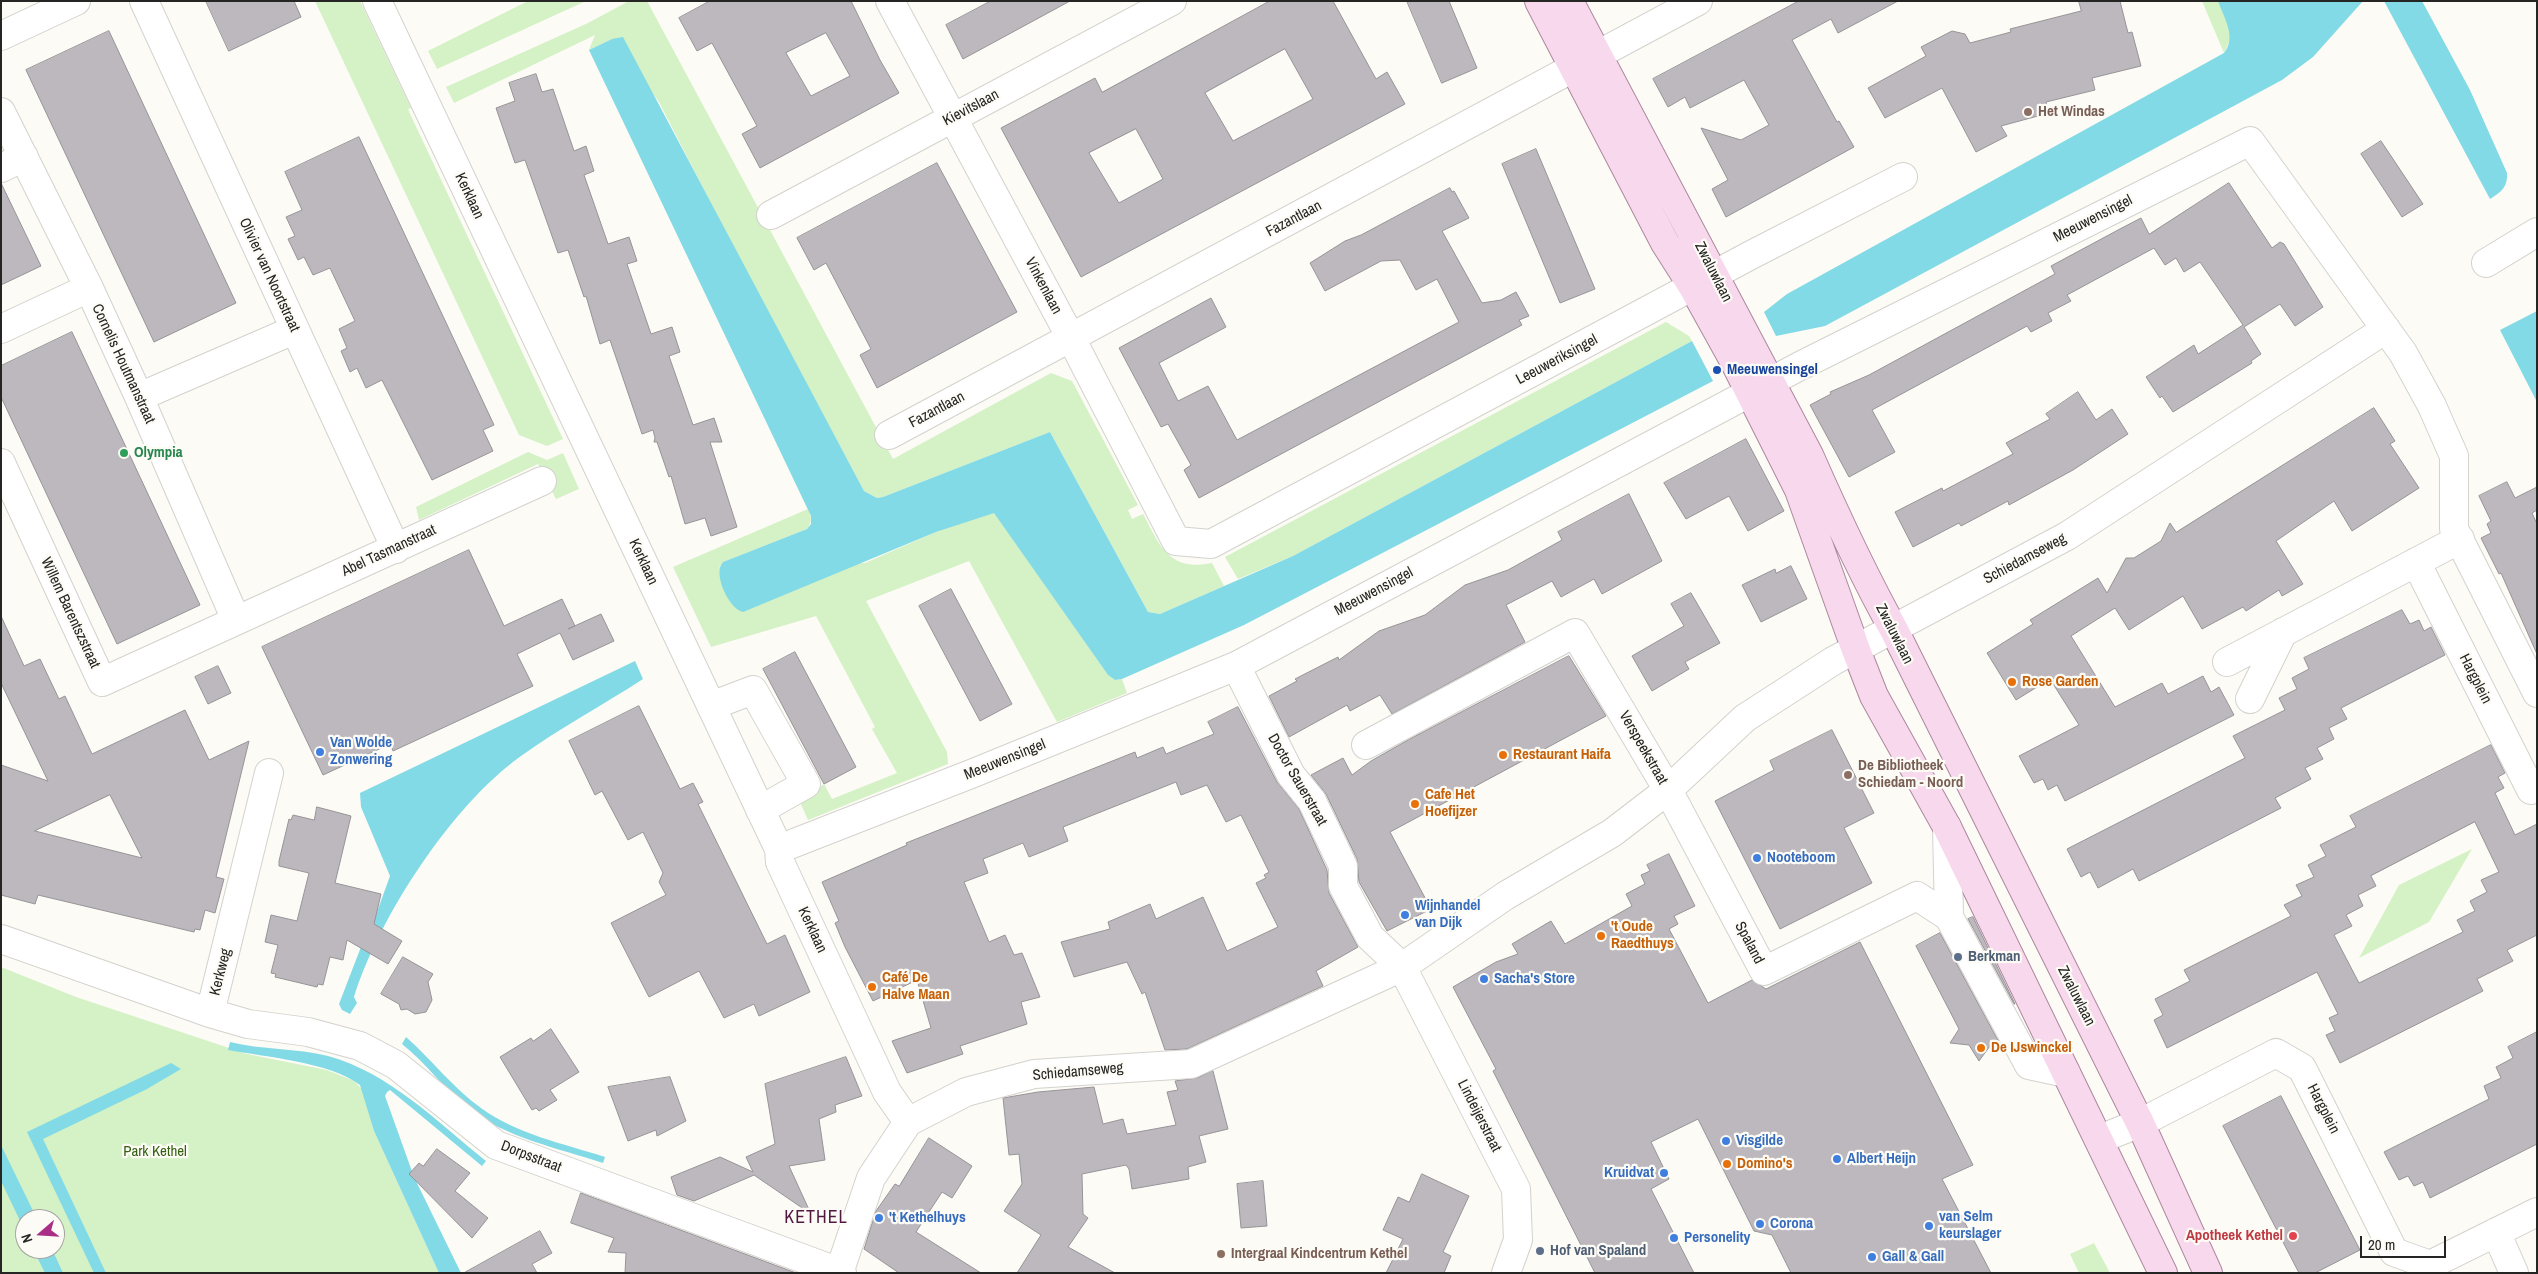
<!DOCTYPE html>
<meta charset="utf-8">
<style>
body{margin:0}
#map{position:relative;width:2538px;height:1274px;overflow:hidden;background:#fcfbf5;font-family:"Archivo Narrow",sans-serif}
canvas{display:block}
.frame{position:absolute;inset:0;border:2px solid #252523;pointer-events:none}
.north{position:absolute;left:15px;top:1209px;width:50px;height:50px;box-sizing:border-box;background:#fcfbf5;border:1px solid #a6a5a1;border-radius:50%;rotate:251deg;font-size:14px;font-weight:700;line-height:20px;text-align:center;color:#252523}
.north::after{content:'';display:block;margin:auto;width:18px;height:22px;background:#a82f85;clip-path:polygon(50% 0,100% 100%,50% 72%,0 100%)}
.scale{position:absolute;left:2360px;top:1236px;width:86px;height:22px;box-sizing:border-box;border:2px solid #252523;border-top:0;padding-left:6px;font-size:15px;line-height:18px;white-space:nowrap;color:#252523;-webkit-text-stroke:4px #fcfbf5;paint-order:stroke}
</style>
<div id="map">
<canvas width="2538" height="1274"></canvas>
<div class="frame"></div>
<div class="north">N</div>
<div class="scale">20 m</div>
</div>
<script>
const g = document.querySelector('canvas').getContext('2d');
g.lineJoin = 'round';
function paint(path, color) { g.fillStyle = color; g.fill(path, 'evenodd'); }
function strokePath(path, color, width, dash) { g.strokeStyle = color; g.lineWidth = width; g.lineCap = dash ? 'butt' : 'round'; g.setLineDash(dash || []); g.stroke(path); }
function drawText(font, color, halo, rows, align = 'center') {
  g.font = font + ' "Archivo Narrow",sans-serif'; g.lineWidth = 4.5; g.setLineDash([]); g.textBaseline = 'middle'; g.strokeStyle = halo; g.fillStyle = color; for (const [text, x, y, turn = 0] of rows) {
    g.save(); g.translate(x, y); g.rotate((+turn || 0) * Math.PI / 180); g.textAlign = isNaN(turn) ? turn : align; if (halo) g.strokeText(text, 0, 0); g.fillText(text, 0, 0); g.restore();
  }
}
paint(new Path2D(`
 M315,1H360L411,108L408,109L412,118L563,439L547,446L519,435Z
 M528,1H586L437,69L428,51Z
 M629,1H647L893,459L1051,373L1072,381L1138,505L1128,510L1132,519L1143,514C1160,546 1169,572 1212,563L1224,586L1160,614L1148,612L1050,432L883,497L877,498L864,491L739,258L659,102L612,39L589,50L595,35L454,103L446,87L588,23Z
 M2202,1H2313L2229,42L2224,53Z
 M1666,322L1689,336L1692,341L1293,556L1238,579L1225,557Z
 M528,452L547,460L563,453L579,489L556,499L538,464L419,520L416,507Z
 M808,509C812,517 812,522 807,529L723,562L719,567L865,563L936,532L994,512L1108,675L1115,680L1122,679L1127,693L1057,722L969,561L866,601L947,752L948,764L808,820L800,802L824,784L832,799L897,773L872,729L875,727L816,616L711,647L673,567Z
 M2472,849L2429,922L2359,958L2399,885Z
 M1,967L76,997L247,1054L327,1070L354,1081L363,1090L374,1131L439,1273H1ZM25,1219H55V1249H25Z
 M2094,1243L2110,1273H2079L2070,1254Z`), '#d5f1c6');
paint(new Path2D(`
 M2218,1H2363L2313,57L2282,80L1825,326L1776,336L1764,312L1787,294L2224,53C2237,37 2224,18 2218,1Z
 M2384,1H2422L2470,90L2507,173C2508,187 2501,192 2490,199Z
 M623,37L864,491L877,498L883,497L1050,432L1148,612L1160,614L1293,556L1692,341L1713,381L1244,625L1122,679L1115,680L1108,675L994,513L936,532L743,612C729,609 712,573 723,562L807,529L811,524V516L589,50L612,39Z
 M2537,311V402L2500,330Z
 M635,661L643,679C603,705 560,728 521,756C452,805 379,917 354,997L357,1003L350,1014L342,1010L339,1004L366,934H369L390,876L361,807L360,793Z
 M406,1037C432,1060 453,1088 481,1108C516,1134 565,1144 605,1157L603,1163C558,1148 506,1138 468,1108C444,1089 426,1063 402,1044Z
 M230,1042C261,1050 297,1048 328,1056C390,1073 437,1122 486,1161L482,1166L390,1090L387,1092L385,1096L414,1177L461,1273H439L374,1131L360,1085C330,1062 265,1057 228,1050Z
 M171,1063L181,1069L147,1089L43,1139L106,1273H94L27,1132Z
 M1,1145L37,1219H25V1231L1,1181Z
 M33,1249H52L63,1273H45Z`), '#81dae5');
const building = new Path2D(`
 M206,1H294L301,17L229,51Z
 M710,1H851L880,60L899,93L760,168L742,134L757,126L712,43L697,51L679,18ZM826,33L850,76L811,96L786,53Z
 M991,1H1070L963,59L946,25Z
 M1270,1H1333L1376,79L1387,72L1405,104L1081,277L1001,128L1095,78L1102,92ZM1285,49L1313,99L1233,141L1205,93ZM1136,129L1163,179L1119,203L1089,153Z
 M1407,1H1449L1477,68L1442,83Z
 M1799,1H1898L1838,33L1831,19L1792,40L1837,122L1839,121L1854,147L1726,217L1712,189L1728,180L1701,128L1741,140L1769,125L1744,80L1690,108L1685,97L1668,107L1653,79Z
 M2079,1H2120L2128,33L2132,32L2141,66L2092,78L2095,90L2046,102L2049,113L2001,126L2007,136L1976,152L1942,88L1885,118L1868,88L1926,56L1921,47L1952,31L1965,34L1970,43L2011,32L2010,29L2081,11Z
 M109,31L236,303L154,342L26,70Z
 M536,74L542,92L553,89L574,151L586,146L594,171L584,175L608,244L629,237L637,261L627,264L651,334L672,327L680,352L669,356L693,425L714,418L722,442H710L737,527L711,536L705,518L685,524L671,476L669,477L657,442H654L655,438L653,430L642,434L610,340L600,344L586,296L584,297L568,250L558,253L525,160L515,163L496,108L515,101L509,83Z
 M359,137L494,425L483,430L493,451L432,480L382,380L366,388L357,368L350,372L341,351L347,348L339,329L355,321L330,268L313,275L304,257L298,260L288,239L295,236L286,217L302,210L285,172Z
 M2381,141L2423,204L2402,217L2361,154Z
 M1536,149L1595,289L1560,303L1502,164Z
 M937,163L1017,312L877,388L860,355L871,349L826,263L814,270L797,238Z
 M1,183L41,266L1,285Z
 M2229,183L2272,248L2280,242L2284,244L2323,307L2295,326L2280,304L2244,327L2261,354L2251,361L2252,363L2173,412L2162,396L2160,398L2146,377L2194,345L2198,354L2243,325L2200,262L2184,272L2176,258L2165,265L2154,248L2067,295L2071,301L2048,313L2052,321L2031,332L2027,326L1872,410L1895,452L1849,477L1810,405L1831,394L1830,392L1869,375L2055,274L2051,266L2118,230L2141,218L2149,234Z
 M1450,188L1452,192L1454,191L1469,218L1442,231L1482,303L1501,300L1516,292L1529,316L1519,320L1522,325L1199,498L1184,470L1191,465L1168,424L1161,427L1119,348L1211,298L1226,327L1159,363L1178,401L1208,386L1237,440L1459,322L1437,279L1416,290L1400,260L1381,261L1325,291L1310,263L1345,241L1361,235Z
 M72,332L200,605L117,644L1,397V366Z
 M2078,392L2096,420L2112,409L2128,434L2073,470L2009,505L2008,501L1961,526L1959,523L1913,547L1895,512L1942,488L1943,491L2013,454L2006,443L2050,419L2046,414Z
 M2374,408L2395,441L2390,444L2419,488L2352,531L2334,501L2276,541L2303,584L2282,596L2279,590L2246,611L2243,607L2202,629L2183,596L2129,630L2115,608L2071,636L2115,707L2162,683L2168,694L2203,676L2211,692L2219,687L2234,715L2065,801L2057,785L2048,790L2043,779L2034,783L2019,756L2079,725L2050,679L2016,700L1987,653L2033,624L2030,620L2098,578L2107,593L2126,558H2134L2161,541L2170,523L2176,532Z
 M1746,439L1784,511L1748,531L1729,496L1686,519L1664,483Z
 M2507,482L2515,498L2537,487V510L2532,513L2537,524V654L2501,573L2499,574L2481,538L2491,533L2487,524L2491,521L2479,496Z
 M1629,494L1662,561L1602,594L1594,579L1561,597L1552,581L1506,605L1525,642L1392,714L1380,695L1350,711L1347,705L1289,737L1269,696L1297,681L1295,679L1338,657L1339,660L1379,631L1425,615L1465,585L1508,570L1562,540L1558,532Z
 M469,550L504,626L562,599L575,626L568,629L601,614L614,641L573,660L560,633L517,654L533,686L393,751L390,744L323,775L262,647Z
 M1791,566L1807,599L1761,622L1742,585L1775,569L1776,573Z
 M951,589L1012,704L980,721L919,606Z
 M1691,593L1720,643L1685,662L1689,669L1652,691L1632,656L1684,626L1671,604Z
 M2402,610L2410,624L2419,620L2424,631L2431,627L2445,655L2341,708L2347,719L2329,728L2334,739L2317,748L2323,759L2305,768L2311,779L2275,798L2281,808L2139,881L2133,869L2098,888L2090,872L2081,877L2067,849L2245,758L2233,736L2285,710L2279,698L2297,689L2292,678L2309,669L2304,658Z
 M1,616L24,666L40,659L59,699L65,696L92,754L185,710L209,760L249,741L216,877L224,879L215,913L205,910L200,930L195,929L194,932L38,895L35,904L1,895V765L48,781L1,683ZM110,795L142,858L35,831Z
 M795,652L856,767L824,784L763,669Z
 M1569,656L1606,716L1390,832L1431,909L1387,931L1359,882L1357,859L1326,794L1311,775L1343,758L1352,775L1371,761L1408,740Z
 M218,666L231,693L208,704L195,677Z
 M639,706L680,789L693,783L703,802L698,804L767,944L785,935L810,992L759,1016L754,1004L724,1018L699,971L649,997L611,923L666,895L659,882L663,873L643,832L628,840L602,791L595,795L569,741Z
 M1238,707L1277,782L1299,809L1327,870L1329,893L1358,947L1316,971L1323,986L1187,1049L1165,1050L1145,992L1142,994L1127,962L1074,977L1061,942L1110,929L1108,922L1150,904L1156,919L1203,897L1227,951L1278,927L1256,883L1266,878L1264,875L1269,872L1241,815L1226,822L1207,785L1181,795L1176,782L1063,827L1068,841L1049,849L1029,857L1023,843L983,859L988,873L964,882L989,942L1005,935L1014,955L1022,953L1040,997L1021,1002L1027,1024L960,1046L963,1054L907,1073L892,1041L931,1028L917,980L873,1001L845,947L835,923L839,921L822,882L907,845L906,843L1135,752L1137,758L1163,747L1166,754L1214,734L1208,722Z
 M1832,730L1874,813L1844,828L1872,883L1780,929L1715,801L1774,770L1770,761Z
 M2491,745L2505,773L2498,777L2504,788L2495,793L2515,835L2537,824V935L2507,950L2513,961L2477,979L2483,991L2340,1063L2326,1035L2335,1031L2329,1018L2338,1014L2317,972L2167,1048L2154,1020L2163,1015L2155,999L2190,981L2184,970L2291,916L2284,905L2302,896L2296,885L2314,877L2308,865L2326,856L2320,845L2356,827L2350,816ZM2475,822L2499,872L2481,880L2487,892L2470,901L2475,911L2457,920L2463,932L2359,983L2334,935L2352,926L2346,915L2363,906L2358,895L2376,886L2371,876Z
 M317,807L351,816L335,883L381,894L374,924L402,941L388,964L347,940L343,960L330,957L323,985L318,984L317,987L275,977L276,974L271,973L278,945L265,942L271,915L297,921L309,873L279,866V861L289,819L291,820L293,815L314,820Z
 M1669,854L1695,906L1674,916L1678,924L1669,929L1708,1003L1752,980L1766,989L1860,942L1973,1165L1942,1179L1991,1273H1791L1772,1235L1754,1231L1698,1119L1651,1142L1669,1179L1651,1189L1694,1273H1595L1493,1071L1496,1069L1453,987L1496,962L1518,954L1512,944L1551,921L1565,944L1632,906L1626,894L1645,884L1641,875L1650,871L1647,865Z
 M1973,917L2015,1004H2014L1968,919Z
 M1940,933L2001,1046H1990L1979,1061L1969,1045L1950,1043L1959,1029L1916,946Z
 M403,957L433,974L428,982L432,1000L426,1012L415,1014L407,1009L401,1010L399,1004L381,994Z
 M551,1029L579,1072L550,1090L557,1100L539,1111L536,1108L532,1110L500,1057L531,1038L533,1041Z
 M2537,1032V1144L2430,1198L2423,1182L2414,1186L2408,1176L2399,1180L2384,1152L2489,1099L2484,1086L2501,1078L2496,1067L2513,1058L2508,1047Z
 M846,1057L862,1096L835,1105L836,1112L819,1119L825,1160L789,1166L811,1214L754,1175L694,1201L677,1195L671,1177L720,1157L753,1172L746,1157L775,1144L765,1084Z
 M1213,1071L1228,1129L1199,1136L1206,1162L1188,1167L1189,1179L1132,1189L1129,1169L1126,1165L1082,1174L1083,1214L1088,1218L1068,1247L1115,1273H1017L1041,1235L1004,1211L1022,1184L1019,1154L1009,1155L1003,1098L1038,1092L1094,1087L1103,1124L1123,1119L1127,1134L1176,1125L1167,1092L1178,1090L1175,1081L1197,1078Z
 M670,1077L686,1121L657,1136L656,1130L628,1141L608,1087Z
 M2281,1096L2360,1250L2315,1273H2299L2223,1126Z
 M929,1138L972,1166L952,1198L942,1192L916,1232L981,1273H899L864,1249L876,1211L895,1184L899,1186Z
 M437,1149L470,1173L455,1191L488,1218L472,1238L409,1174L419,1163L423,1166Z
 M1422,1174L1469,1196L1443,1252L1451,1256L1444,1273H1386L1403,1239L1383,1230L1398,1197L1409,1202Z
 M1263,1181L1267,1226L1241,1228L1237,1184Z
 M581,1193L796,1273H625L626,1253L608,1252L614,1238L571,1223Z
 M540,1231L552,1253L532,1264L537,1273H464Z`);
paint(building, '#bcb8bd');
strokePath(building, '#979498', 1);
const minor = new Path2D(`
 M144,1L396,549
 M377,1L779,849L780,862L887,1092L908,1122
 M890,1L1071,338L1176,541L1211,544L1751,255L1903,177
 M1,36L76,1
 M1,112L89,288L139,397L236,620
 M1,168L24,157
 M771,215L1172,1
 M2486,263L2537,232
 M1,329L89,288
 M139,397L294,330
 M889,435L1698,1
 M1,463L102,682L542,481
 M2416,562L2531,790L2537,787
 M2227,662L2460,539
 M1236,666L1291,775L1312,801L1343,866V886L1370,937L1402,967L1516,1189L1518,1240L1506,1273
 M2250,699L2283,632
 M711,706L753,690L806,784L760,810
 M1366,745L1575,633L1668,790L1764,971L1917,896L1949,917
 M1947,827L1949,917L2029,1065L2066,1073
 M779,849L971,774L1236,666L1800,366L2250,141L2403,353L2432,406L2454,456V529L2537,693
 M1,939L210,1013L248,1024L308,1032L360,1046L396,1065L496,1145L842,1273
 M210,1013L269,773
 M2100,1139L2140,1123L2276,1053L2302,1068L2394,1252L2430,1265L2537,1212
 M2496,1232L2514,1273
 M839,1273L871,1178L908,1122L966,1092L1034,1074L1191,1064L1402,967L1505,896L1612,833L1668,790L1745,718L1833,661L2067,536L2386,329`);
const major = new Path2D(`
 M1539,1L1665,243L1693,287L1734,361L1799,490L1856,650L1874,696L1947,827L2163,1273
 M1569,1L1809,455C1835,514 1862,573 1894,630L2140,1123L2208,1273`);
strokePath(minor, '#d3d2cd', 30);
strokePath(major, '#ac889d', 30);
strokePath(minor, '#fff', 28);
strokePath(major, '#f8d8ec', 28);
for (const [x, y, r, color] of [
 [2028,112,5,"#8d6e63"],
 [1717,370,5,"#1a4fb4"],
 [124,453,5,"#2e9e5b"],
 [2012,682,5,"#e8710a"],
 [320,752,5,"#3f7fe0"],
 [1503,755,5,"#e8710a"],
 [1848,775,5,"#8d6e63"],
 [1415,804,5,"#e8710a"],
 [1757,858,5,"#3f7fe0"],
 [1405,915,5,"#3f7fe0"],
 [1601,936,5,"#e8710a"],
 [1958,957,5,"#5c6f8a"],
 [1484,979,5,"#3f7fe0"],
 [872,987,5,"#e8710a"],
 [1981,1048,5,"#e8710a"],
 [1726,1141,5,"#3f7fe0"],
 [1837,1159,5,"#3f7fe0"],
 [1727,1164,5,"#e8710a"],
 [1664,1173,5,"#3f7fe0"],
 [879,1218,5,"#3f7fe0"],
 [1760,1224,5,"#3f7fe0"],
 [1929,1226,5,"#3f7fe0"],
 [2293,1236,5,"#e0444e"],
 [1674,1238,5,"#3f7fe0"],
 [1540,1251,5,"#5c6f8a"],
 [1221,1254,5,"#8d6e63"],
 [1872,1257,5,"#3f7fe0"]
]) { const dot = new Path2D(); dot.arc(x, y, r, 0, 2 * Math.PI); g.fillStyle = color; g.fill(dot); strokePath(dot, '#fcfbf5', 2); }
drawText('15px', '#252523', '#fcfbf5', [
 ["Kievitslaan",971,108,-28],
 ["Kerklaan",469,196,65],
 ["Fazantlaan",1294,219,-28],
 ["Meeuwensingel",2093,219,-27],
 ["Zwaluwlaan",1713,272,63],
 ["Olivier van Noortstraat",269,275,65],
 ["Vinkenlaan",1043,286,62],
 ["Leeuweriksingel",1557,360,-28],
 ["Cornelis Houtmanstraat",123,364,65],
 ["Fazantlaan",937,410,-28],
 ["Abel Tasmanstraat",389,551,-25],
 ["Schiedamseweg",2025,559,-28],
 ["Kerklaan",643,562,65],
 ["Meeuwensingel",1374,592,-28],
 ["Willem Barentszstraat",70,613,65],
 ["Zwaluwlaan",1894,634,63],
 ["Hargplein",2475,679,63],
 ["Verspeekstraat",1643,748,60],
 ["Meeuwensingel",1005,760,-22],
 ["Doctor Sauerstraat",1297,780,60],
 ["Kerklaan",812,930,65],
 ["Spaland",1749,943,62],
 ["Kerkweg",221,972,-76],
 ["Zwaluwlaan",2076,996,63],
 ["Schiedamseweg",1078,1072,-5],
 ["Hargplein",2323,1109,63],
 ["Lindeijerstraat",1479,1116,63],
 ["Dorpsstraat",531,1157,21]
]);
drawText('bold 15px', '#785e54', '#fcfbf5', [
 ["Het Windas",2038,112],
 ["De Bibliotheek",1858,766],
 ["Schiedam - Noord",1858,783],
 ["Intergraal Kindcentrum Kethel",1231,1254]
], 'left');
drawText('bold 15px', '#164399', '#fcfbf5', [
 ["Meeuwensingel",1727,370]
], 'left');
drawText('bold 15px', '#27864d', '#fcfbf5', [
 ["Olympia",134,453]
], 'left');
drawText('bold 15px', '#c56008', '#fcfbf5', [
 ["Rose Garden",2022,682],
 ["Restaurant Haifa",1513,755],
 ["Cafe Het",1425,795],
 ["Hoefijzer",1425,812],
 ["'t Oude",1611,927],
 ["Raedthuys",1611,944],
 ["Café De",882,978],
 ["Halve Maan",882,995],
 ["De IJswinckel",1991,1048],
 ["Domino's",1737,1164]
], 'left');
drawText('bold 15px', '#366cbe', '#fcfbf5', [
 ["Van Wolde",330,743],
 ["Zonwering",330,760],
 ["Nooteboom",1767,858],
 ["Wijnhandel",1415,906],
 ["van Dijk",1415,923],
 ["Sacha's Store",1494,979],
 ["Visgilde",1736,1141],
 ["Albert Heijn",1847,1159],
 ["Kruidvat",1654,1173,"right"],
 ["van Selm",1939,1217],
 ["keurslager",1939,1234],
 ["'t Kethelhuys",889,1218],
 ["Corona",1770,1224],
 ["Personelity",1684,1238],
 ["Gall & Gall",1882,1257]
], 'left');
drawText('bold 15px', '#4e5e75', '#fcfbf5', [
 ["Berkman",1968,957],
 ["Hof van Spaland",1550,1251]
], 'left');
drawText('15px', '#346011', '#fcfbf5', [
 ["Park Kethel",155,1152]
]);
drawText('bold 15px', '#be3a42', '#fcfbf5', [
 ["Apotheek Kethel",2283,1236]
], 'right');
g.letterSpacing = '1px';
drawText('18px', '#521841', '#fcfbf5', [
 ["KETHEL",816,1218]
]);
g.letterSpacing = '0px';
</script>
